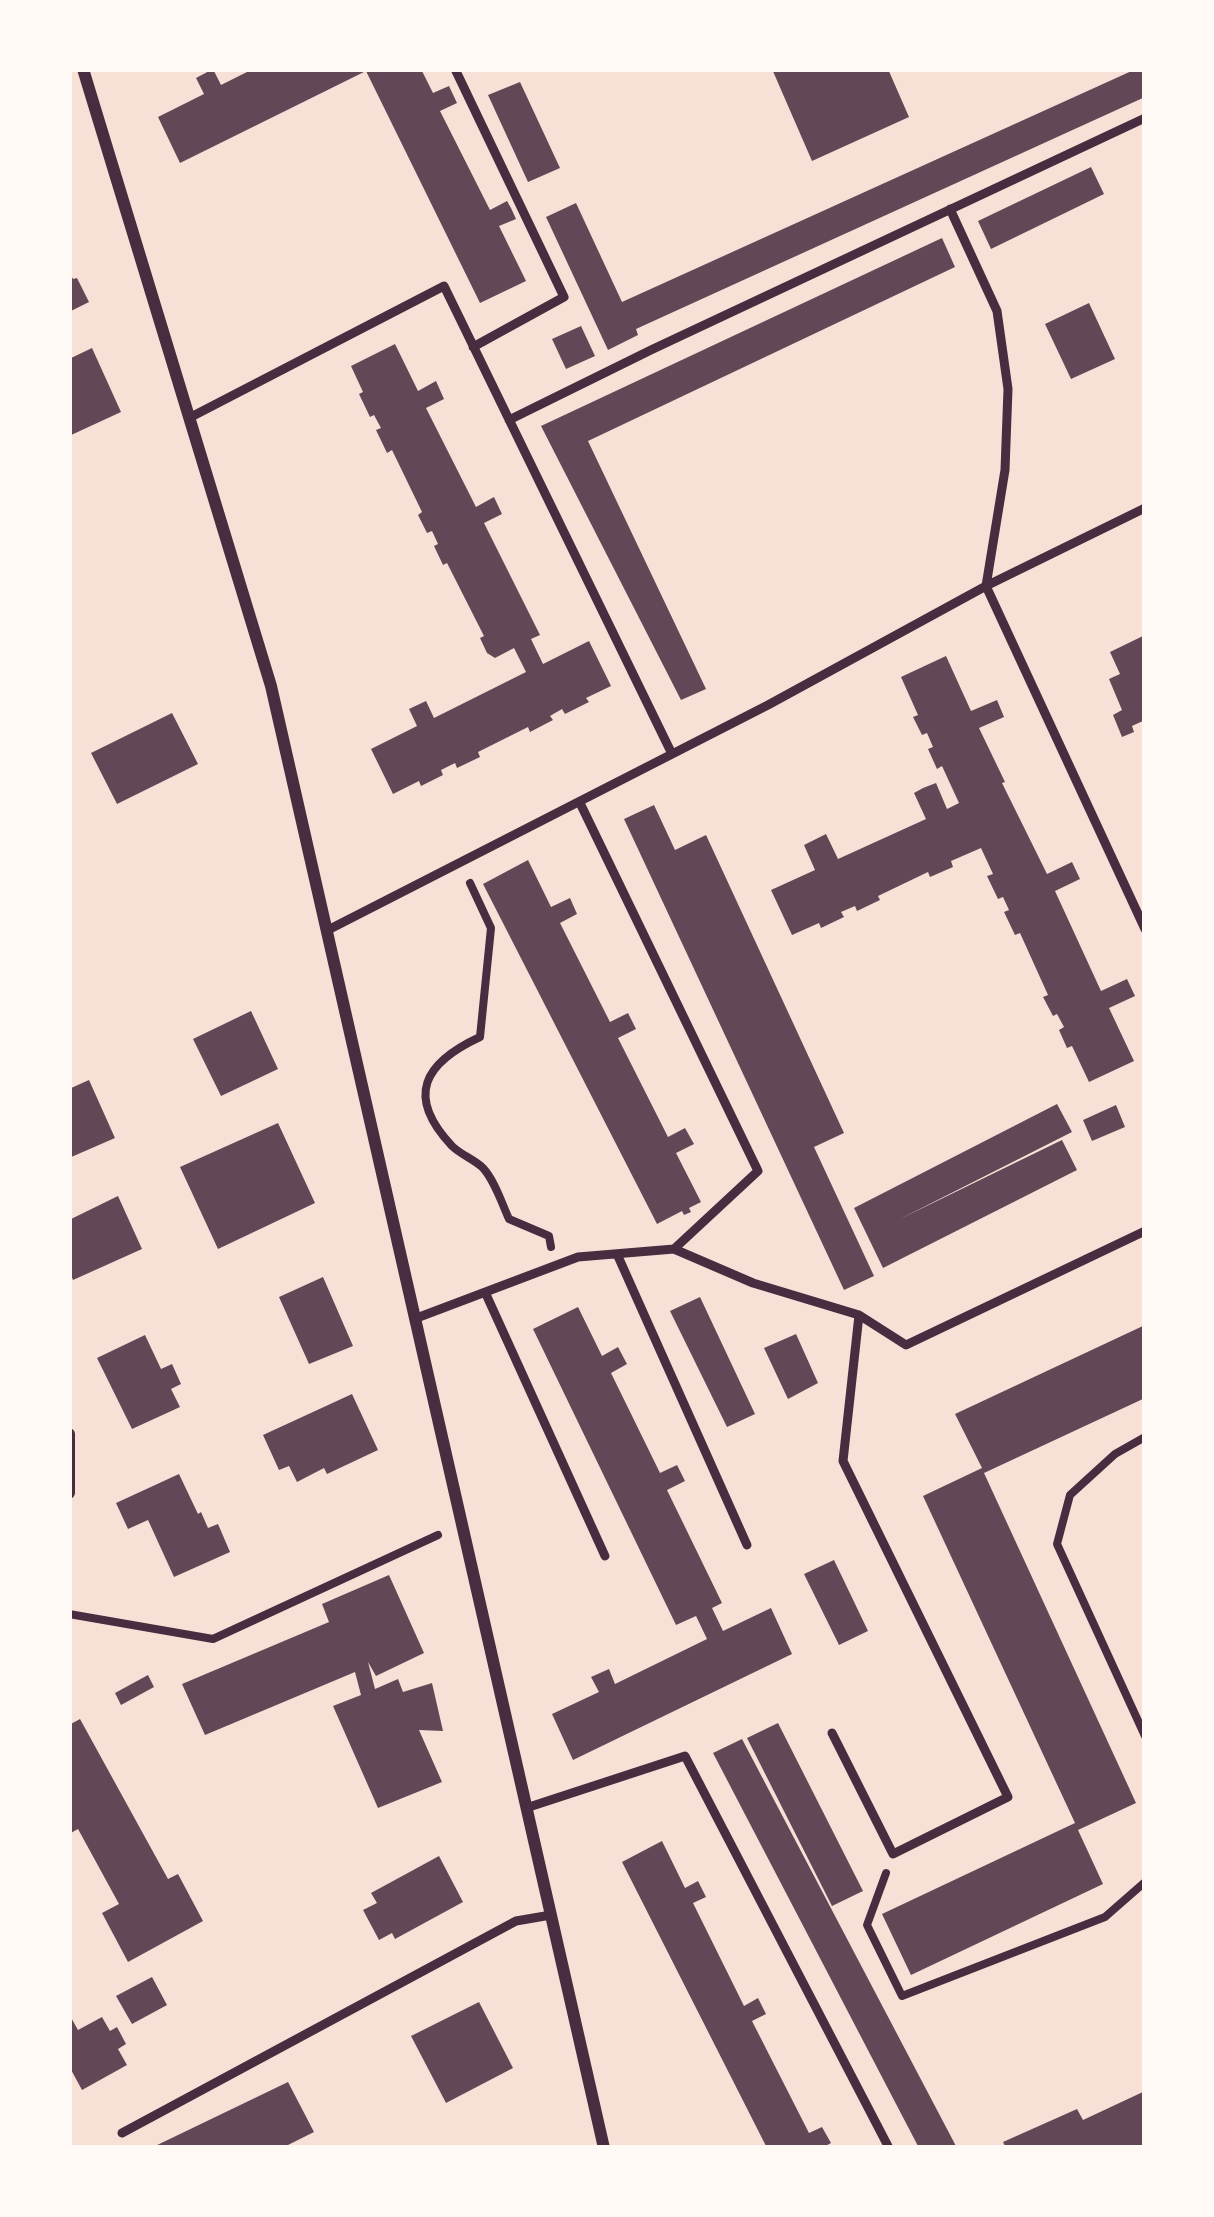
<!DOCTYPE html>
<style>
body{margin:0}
#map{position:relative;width:1214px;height:2217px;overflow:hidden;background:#f7e1d7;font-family:"Libre Baskerville",serif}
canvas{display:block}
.frame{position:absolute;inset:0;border:72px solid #fffaf5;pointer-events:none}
</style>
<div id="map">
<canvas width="1214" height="2217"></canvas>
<div class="frame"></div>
</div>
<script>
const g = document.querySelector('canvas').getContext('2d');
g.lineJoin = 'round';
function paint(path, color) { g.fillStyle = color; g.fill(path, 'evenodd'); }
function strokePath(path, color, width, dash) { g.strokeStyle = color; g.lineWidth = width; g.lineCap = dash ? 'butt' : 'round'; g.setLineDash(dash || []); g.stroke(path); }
paint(new Path2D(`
 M213,69L221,85L253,69H421L433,93L449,86L457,103L440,111L490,210L507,201L511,208L516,219L499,226L526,281L480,303L366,71L180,163L158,117L204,94L196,78Z
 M772,69H888L909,117L812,161Z
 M1136,69H1145V97L636,329L638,335L608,350L546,217L576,203L622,302Z
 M520,82L560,168L528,182L488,95Z
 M1091,167L1104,194L991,249L978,221Z
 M942,238L955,267L588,441L706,689L681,700L541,426Z
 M69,271L73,279L77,278L89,302L69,312Z
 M1089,303L1115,359L1071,379L1045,324Z
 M581,326L595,356L566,369L552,339Z
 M395,344L418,391L436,381L444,399L426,408L476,507L494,497L502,514L484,523L540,635L531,639L543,664L589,641L611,686L586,698L589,702L565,714L562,709L550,716L553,720L530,732L528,727L478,752L480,757L457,768L455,763L441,770L443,775L421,786L419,781L393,794L371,749L417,726L409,709L426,701L434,718L526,672L514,648L495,658L487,653L480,638L484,636L447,563L443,565L434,546L438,544L432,531L427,533L418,515L422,512L392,450L387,453L376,430L381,428L374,415L370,417L359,394L363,392L351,366Z
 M92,348L121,412L69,436V359Z
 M1145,635V720L1132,726L1134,732L1122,737L1113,715L1122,710L1109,679L1120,674L1110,652Z
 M946,656L971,711L997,700L1004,717L979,728L1005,782L1002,783L1047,874L1072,862L1080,879L1055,891L1101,991L1127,979L1135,996L1109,1008L1134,1061L1089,1082L1072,1046L1067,1048L1059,1030L1064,1027L1057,1014L1053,1016L1043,997L1048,995L1020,933L1015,935L1004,912L1009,910L1003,897L998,899L987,876L993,874L981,848L951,861L953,867L930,877L928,872L878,896L880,900L857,911L855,906L841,912L844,917L821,928L819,923L792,935L771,890L815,870L804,845L826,834L838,859L926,819L914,793L923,788L936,783L947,809L959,803L942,766L937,769L928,749L933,747L927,733L922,735L913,717L918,715L901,677Z
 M172,713L198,764L117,804L91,753Z
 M654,805L675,850L706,835L844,1133L814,1147L874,1276L844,1290L624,819Z
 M528,860L551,907L570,898L577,914L560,923L610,1022L628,1013L636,1029L618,1038L668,1137L685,1128L694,1144L676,1153L701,1202L689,1208L691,1212L684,1215L682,1211L657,1224L483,884Z
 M251,1011L278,1069L221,1096L193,1039Z
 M89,1080L115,1138L69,1158V1089Z
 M1057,1104L1072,1132L900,1219L1062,1140L1077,1170L883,1268L854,1208Z
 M1116,1105L1125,1127L1092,1141L1083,1120Z
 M278,1123L315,1203L218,1249L180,1167Z
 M118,1196L142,1249L73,1280L69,1271V1220Z
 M323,1277L353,1346L309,1364L279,1297Z
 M700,1297L755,1414L727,1427L670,1311Z
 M578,1307L602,1356L618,1347L627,1364L611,1373L660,1473L677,1465L685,1481L667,1490L722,1603L712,1608L723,1631L771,1608L792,1654L573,1760L552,1714L599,1692L591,1677L609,1669L615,1684L707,1639L696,1616L676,1625L533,1329Z
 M1145,1325V1398L984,1473L1136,1803L1078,1830L1103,1884L911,1975L882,1914L1075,1823L923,1496L982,1468L955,1414Z
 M796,1334L818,1383L788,1399L764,1348Z
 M145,1335L161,1369L172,1364L181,1384L171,1389L180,1407L132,1429L97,1358Z
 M352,1394L378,1450L327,1474L324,1468L297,1482L289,1466L279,1470L263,1435Z
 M179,1474L198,1514L201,1512L208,1528L218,1524L230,1552L174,1577L148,1520L128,1529L116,1503Z
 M834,1560L868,1631L839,1645L804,1574Z
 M389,1575L424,1653L376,1676L368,1662L375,1689L398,1679L403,1692L432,1683L443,1731L419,1730L442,1782L378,1808L333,1706L361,1695L355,1672L205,1735L182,1684L329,1622L322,1604Z
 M148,1675L154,1687L121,1705L115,1693Z
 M80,1719L168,1879L178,1874L203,1921L128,1962L102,1913L119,1904L78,1829L69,1834V1725Z
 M778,1723L863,1891L832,1906L747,1738Z
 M742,1739L957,2148H919L713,1753Z
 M662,1841L685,1888L698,1881L706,1897L693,1903L744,2006L758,1998L766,2014L752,2021L809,2133L822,2127L831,2143L822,2148H767L622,1862Z
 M439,1856L463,1902L395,1939L392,1933L379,1940L363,1910L377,1903L371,1893Z
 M152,1977L167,2005L132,2024L116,1996Z
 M479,2002L513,2068L446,2103L411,2036Z
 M69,2014L78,2030L102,2017L110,2031L117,2027L126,2044L118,2049L127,2065L82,2090L69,2066Z
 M288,2082L314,2132L282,2148H151Z
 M1145,2091V2148H1006L1003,2142L1077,2109L1083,2120Z`), '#644757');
strokePath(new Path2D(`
 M470,883L491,928L480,1037C424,1063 405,1096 452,1146C461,1155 474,1159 483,1168C495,1181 502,1204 509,1219L549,1236L551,1247
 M1145,1437L1115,1454L1070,1495L1057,1544L1145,1736
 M69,1614L213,1639L438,1535
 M886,1873L867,1925L902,1996L1105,1917L1145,1882`), '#4a2c40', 8);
strokePath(new Path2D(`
 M455,69L564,297L473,347
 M950,209L997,311L1008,389L1005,470L986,586L1145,929
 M189,418L444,286L672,754
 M509,420L653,349L1145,118
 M580,803L758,1171L674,1249
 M326,931L768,705L986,586L1145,508
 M617,1254L747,1545
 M485,1292L605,1556
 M414,1319L578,1257L674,1249L753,1283L859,1315L906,1345L1145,1231
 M832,1733L893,1854L1008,1797L843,1461L859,1315
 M526,1808L685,1756L889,2148
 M122,2133L516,1921L551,1915`), '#4a2c40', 9);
strokePath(new Path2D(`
 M83,69L271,686L604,2148
 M69,1434V1493`), '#4a2c40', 12);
</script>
